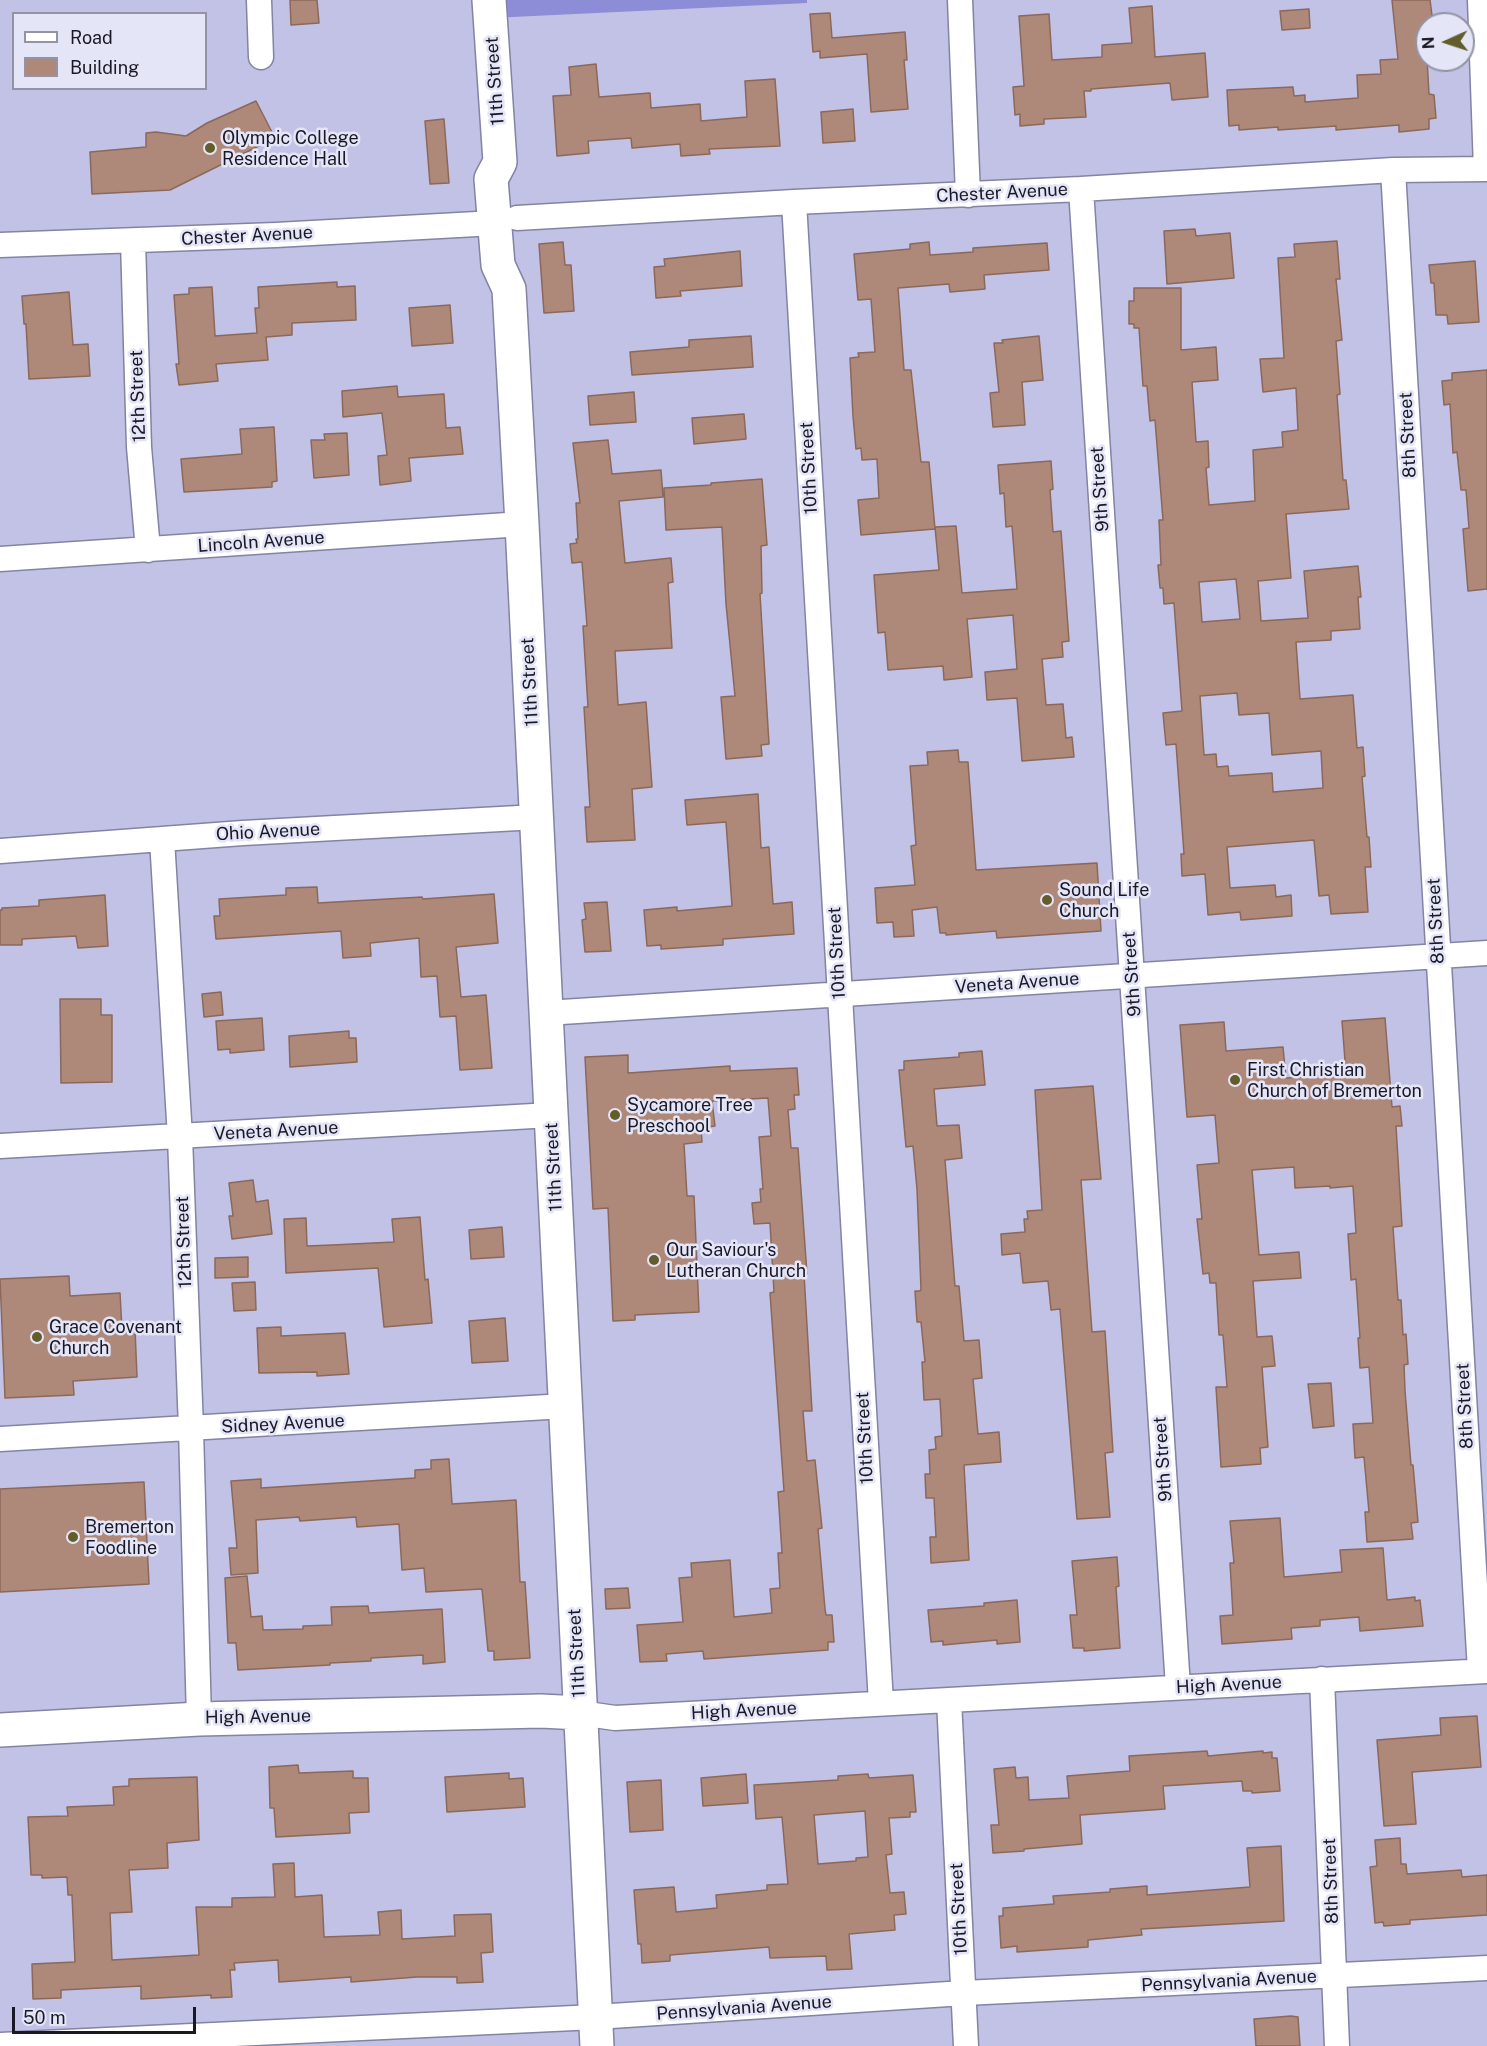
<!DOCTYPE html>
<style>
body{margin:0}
#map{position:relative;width:1487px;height:2046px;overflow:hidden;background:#c1c2e6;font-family:"Public Sans",sans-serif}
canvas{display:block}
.legend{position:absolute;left:12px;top:12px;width:195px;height:78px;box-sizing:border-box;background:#e4e5f7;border:2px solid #9393a3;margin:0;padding:8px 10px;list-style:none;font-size:18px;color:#191926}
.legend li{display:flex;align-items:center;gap:12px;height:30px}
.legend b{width:30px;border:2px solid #9393a3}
.north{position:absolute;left:1415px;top:12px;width:60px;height:60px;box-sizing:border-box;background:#e4e5f7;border:2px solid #9393a3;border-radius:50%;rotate:267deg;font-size:16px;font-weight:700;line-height:24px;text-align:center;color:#191926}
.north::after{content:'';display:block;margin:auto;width:21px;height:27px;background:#625d2a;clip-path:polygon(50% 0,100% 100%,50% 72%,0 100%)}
.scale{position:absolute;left:12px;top:2007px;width:184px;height:27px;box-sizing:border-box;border:3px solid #191926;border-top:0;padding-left:8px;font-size:18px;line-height:21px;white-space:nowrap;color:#191926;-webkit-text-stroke:4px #e4e5f7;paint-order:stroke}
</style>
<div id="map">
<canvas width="1487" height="2046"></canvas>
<ul class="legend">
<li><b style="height:8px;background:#fff"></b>Road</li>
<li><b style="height:16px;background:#ae8979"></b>Building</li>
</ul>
<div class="north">N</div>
<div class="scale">50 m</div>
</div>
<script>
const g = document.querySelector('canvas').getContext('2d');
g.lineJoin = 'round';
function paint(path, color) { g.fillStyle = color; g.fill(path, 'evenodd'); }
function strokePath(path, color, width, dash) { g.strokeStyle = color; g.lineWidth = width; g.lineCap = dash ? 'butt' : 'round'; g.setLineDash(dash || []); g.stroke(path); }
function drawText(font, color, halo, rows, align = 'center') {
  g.font = font + ' "Public Sans",sans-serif'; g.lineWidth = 5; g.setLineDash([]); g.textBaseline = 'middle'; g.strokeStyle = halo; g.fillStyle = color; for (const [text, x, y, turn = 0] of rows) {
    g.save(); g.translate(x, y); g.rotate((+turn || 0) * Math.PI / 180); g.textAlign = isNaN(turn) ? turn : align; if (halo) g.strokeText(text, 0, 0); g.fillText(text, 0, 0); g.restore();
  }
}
paint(new Path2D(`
 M489,0H807V3L491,18Z`), '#8d8cd6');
const building = new Path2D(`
 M290,0H317L319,23L291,25Z
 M1392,0H1430L1433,23L1425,24L1429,94L1434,95L1436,118L1429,119V129L1399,132V125L1336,130V126L1278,130V127L1239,130V125L1229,126L1227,90L1293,87L1294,96L1305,95V102L1358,98L1357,75L1381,74L1380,60L1398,59Z
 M1152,6L1155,57L1205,53L1208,97L1172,100L1170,83L1091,89V91H1084L1086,117L1044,119V124L1020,126V114L1015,115L1013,87L1024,86L1019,16L1049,14L1052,60L1102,57V45L1132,43L1129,8Z
 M1309,9L1310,28L1282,30L1280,11Z
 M830,13L832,38L905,32L907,60H904L908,109L871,112L867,54L820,58V51L813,52L810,14Z
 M596,64L599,97L650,93L651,108L700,104L701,121L747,117L745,81L775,79L780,146L709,149L710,154L681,156L680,144L632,148L631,138L588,141L589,153L557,156L553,96L571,95L569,67Z
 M256,101L275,138L170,190L92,194L90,152L146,147V133L156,132L186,136L207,123Z
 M853,109L855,141L823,143L821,112Z
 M444,119L449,183L430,184L425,121Z
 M1195,229L1196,236L1230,233L1234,278L1167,284L1164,231Z
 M1337,241L1340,279H1336L1342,340L1336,341L1340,394L1337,395L1343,480H1346L1349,509L1286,514L1291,578L1258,581L1261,621L1308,618L1304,571L1358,566L1361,597H1358L1360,629L1331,631V640L1296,642L1300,699L1353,695L1357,748L1363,747L1365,776L1362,777L1367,837H1369L1371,867H1365L1368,912L1331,914L1329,895L1319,896L1314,840L1227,847L1230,888L1275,885L1276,897L1291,895L1292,916L1241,920L1240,912L1208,915L1205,874L1182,876L1181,854H1184L1176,744L1166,745L1163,713L1182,711L1174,603L1164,604L1163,588H1160L1158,565H1161L1159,520H1163L1155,420L1150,421L1147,386H1143L1139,328H1134V324H1129V301H1134V288H1181V350L1216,347L1218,380L1192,382L1196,442L1208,441L1209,467L1206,468L1209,505L1255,501L1253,450L1283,447L1282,432L1298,430L1296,388L1263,392L1260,359L1284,358L1278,258L1295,257L1294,244ZM1236,579L1240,619L1202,622L1199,582ZM1237,693L1239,715L1269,713L1272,755L1321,751L1323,788L1273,792L1272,773L1229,776L1228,766L1217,767L1216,754L1204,755L1200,696Z
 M563,242L565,265H571L574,311L544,313L539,244Z
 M929,242L930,255L973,252V248L1047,243L1049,270L984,275L985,289L950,292L949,284L898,288L904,370H911L921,462H929L935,529L861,535L858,500L879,498L877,459L862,460L861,448L856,449L853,416L850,358L859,357L858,353L875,352L871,299L858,300L854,254L910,249V244Z
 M740,251L742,286L680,291L681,296L656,298L654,267L665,266L664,259Z
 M1475,261L1479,322L1448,324L1447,315H1436L1434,283H1431L1429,265Z
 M337,282V287L355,286L356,320L292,323V335L266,337L268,360L216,364L218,381L179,385L176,364H179L174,295L189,294V288L212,287L215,336L257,333L255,308H259L258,287Z
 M69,292L73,345L88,344L90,376L29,379L26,324H24L22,296Z
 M450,305L453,343L412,346L409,308Z
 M751,336L753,367L632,375L630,352L689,347V340Z
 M1039,336L1043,380L1022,382L1025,425L993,427L990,393L999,392L994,343H1003L1002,340Z
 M1487,370V589L1468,591L1463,529L1469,528L1466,490H1461L1457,452L1453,453L1450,404L1444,405L1442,381L1452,380V373Z
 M397,386L398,397L444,394L446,428L460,427L463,454L409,458L411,481L380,485L378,456L387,455L382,413L343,417L342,391Z
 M634,392L636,422L590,425L588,396Z
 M744,414L746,439L694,444L692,418Z
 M274,427L277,481L272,482V487L184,492L181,459L242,454L240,429Z
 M347,433L349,475L314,478L311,440H325L324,434Z
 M608,440L612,474L661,470L663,497L619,501L625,563L671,558L673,582L668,583L672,648L615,651L618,705L646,702L652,787L632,789L635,840L587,842L585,807H590L584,707H588L583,626H587L582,562L572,563L570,544L577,543L576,539H578L576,503H580L573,443Z
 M1051,461L1053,489L1050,490L1053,532L1061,531L1069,641L1062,642L1063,657L1042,659L1046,705L1063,704L1066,738L1072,737L1074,757L1022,761L1017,698L987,700L985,672L1017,669L1013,615L967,619L972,677L944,680L943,666L888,670L885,632L878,633L874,575L939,570L935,527L956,526L962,593L1017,589L1012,526L1006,527L1004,493L1000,494L998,465Z
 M762,479L767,545L761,546L762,593L760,594L769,744L761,745L762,756L726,759L721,697L735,696L726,604L722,527L666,530L664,488L711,485V483Z
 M958,750L959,762H968L976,870L1097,863L1101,931L997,938L996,931L946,935V933H940L937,907L912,910L914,936L894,937L893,922L877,923L875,888L915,885L911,846L916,845L910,766L928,765L927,752Z
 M758,794L761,848L769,847L773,904L792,902L794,934L723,939V945L661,949V945L647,946L644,910L677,907V911L732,906L726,822L687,825L685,800Z
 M317,887L318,903L422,897L423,899L494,894L498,943L456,947L461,997L486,995L492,1068L460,1070L456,1016L440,1017L437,976L421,977L419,938L370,943L371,956L343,958L341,931L216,939L214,916H220L219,899L286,895V888Z
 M105,895L108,946L78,948L76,936L22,939V945H0V910H2V908L39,906V900Z
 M607,902L611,951L585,952L582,920L586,919L584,903Z
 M221,992L223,1015L204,1017L202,994Z
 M60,999H101V1015H112V1082L61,1083Z
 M262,1018L264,1050L230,1053V1049L218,1050L216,1021Z
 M1385,1018L1392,1107L1400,1106L1402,1126H1396L1402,1226L1393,1227L1398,1300H1401L1403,1335L1406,1334L1408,1364L1404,1365L1405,1391L1411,1465H1413L1418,1522L1411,1523L1413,1539L1367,1542L1365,1512H1369L1364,1457L1355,1458L1353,1424L1373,1423L1369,1367L1360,1368L1358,1338H1360L1356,1279L1351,1280L1348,1234L1356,1233L1353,1186L1330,1188V1186L1295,1188L1294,1167L1252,1170L1259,1255L1299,1252L1301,1278L1253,1281L1257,1337L1272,1336L1275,1366L1262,1367L1268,1447L1260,1448L1261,1464L1221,1467L1216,1387H1227L1223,1335H1219L1216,1283H1210L1209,1273L1203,1274L1197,1219H1202L1197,1165L1219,1163L1215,1115L1187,1117L1180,1025L1224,1022L1226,1051L1283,1047L1286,1078L1346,1074L1342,1021Z
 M349,1031V1038H356L357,1062L290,1067L289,1036Z
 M982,1051L985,1085L934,1089L937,1126L959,1125L962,1158L945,1160L955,1286H959L964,1341L979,1340L982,1378L973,1379L978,1434L999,1432L1001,1462L964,1465L969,1560L931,1563L930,1537H936L934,1498H926L925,1474H930L929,1450L936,1449L935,1437L942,1436L940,1399L924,1400L922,1362H925L921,1322H917L915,1291H920L921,1289L917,1189L913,1146L906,1147L899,1070H904V1061L959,1057V1053Z
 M628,1055V1073L730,1066V1071L797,1068L799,1095H794L795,1109L788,1110L791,1148H798L807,1274H804L812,1411H803L807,1461L815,1460L822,1528L818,1529L825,1609L826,1615H832L834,1642H828V1650L704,1659L703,1651L666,1654L667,1661L640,1662L637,1625L683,1622L679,1578L692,1577L691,1563L730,1560L734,1617L772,1613L770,1589L780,1588L778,1553H782L778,1492L784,1491L770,1293L774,1292L770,1223L754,1224L752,1203L761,1202L760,1189H763L759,1137L771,1136L768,1098L712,1101L715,1126L701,1128L702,1142L684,1144L687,1196H694L699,1312L635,1315V1320L613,1321L608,1208L593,1209L585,1057Z
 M1093,1086L1101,1179L1081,1180L1092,1332L1105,1331L1113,1452L1105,1453L1110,1517L1077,1519L1060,1309L1051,1310L1048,1281L1023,1283L1020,1253L1002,1255L1001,1234L1025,1232L1024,1219H1028L1027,1211L1042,1210L1035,1090Z
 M253,1180L256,1202L268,1200L272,1234L232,1239L229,1216H233L229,1183Z
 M420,1217L425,1280L428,1279L432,1323L384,1327L378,1268L286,1273L284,1219L306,1218L307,1246L332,1245L394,1242L392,1219Z
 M502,1227L504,1257L471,1259L469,1230Z
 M248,1257V1277L215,1278V1258Z
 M69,1276L70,1296L120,1293L122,1330L135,1329L137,1377L73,1381L74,1395L5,1398L0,1279Z
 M255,1282L256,1310L234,1311L232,1283Z
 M505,1318L508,1361L472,1363L469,1321Z
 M281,1327V1336L345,1333L349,1374L317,1376V1372L259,1373L257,1328Z
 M1331,1383L1334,1426L1313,1428L1308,1384Z
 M449,1459L452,1504L516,1500L520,1582H525L530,1658L494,1660V1651H488L482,1589L426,1592L424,1568L402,1570L399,1524L357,1527L356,1517L300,1521L299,1517L256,1520L258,1573L231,1575L229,1548H237L231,1481L261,1479V1488L415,1478V1470L431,1469V1460Z
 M144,1482L149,1584L0,1592V1489Z
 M1280,1518L1284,1577L1342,1572L1340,1550L1383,1548L1387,1600L1415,1597V1601L1420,1600L1423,1626L1360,1631L1359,1617L1320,1620V1626L1291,1628L1292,1639L1222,1644L1220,1616L1233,1615L1230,1563H1234L1230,1521Z
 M1117,1557L1119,1586L1116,1587L1120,1648L1084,1651V1648H1073L1070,1615H1077L1072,1561Z
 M247,1576L251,1617L262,1616L263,1630L303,1629V1626L332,1625L331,1607L368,1606L369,1613L442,1609L445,1662L423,1664V1655L371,1658V1661L330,1663V1665L238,1670L236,1643H228L225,1578Z
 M628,1588L630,1608L606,1609L605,1589Z
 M1017,1600L1020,1642L997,1644V1640L943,1645V1641L931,1642L928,1610L984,1606V1603Z
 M1477,1716L1481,1767L1412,1772L1416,1824L1384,1826L1377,1740L1441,1735L1440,1718Z
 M1207,1751L1208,1756L1263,1751V1753L1272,1752V1758H1277L1280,1791L1252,1793V1791H1243L1242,1781L1163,1786L1165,1809L1080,1815L1082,1844L1024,1849V1851L993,1853L991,1825H999L994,1769L1015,1767L1016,1778L1028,1777L1029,1800L1069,1798L1067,1776L1130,1771L1129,1756Z
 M298,1765L299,1773L353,1771V1778H368L369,1812L349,1813L350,1833L276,1837L274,1808H270L269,1767Z
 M509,1773V1779L523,1778L525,1807L447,1812L445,1777Z
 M746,1774L748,1803L703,1806L701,1778Z
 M868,1774L869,1778L913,1775L916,1812H910V1817L889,1818L892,1854L886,1855L890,1893L904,1892L906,1914L894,1915L895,1930L849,1934L852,1969L827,1970L826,1956L770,1958L769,1947L670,1955V1961L642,1963L641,1944H638L634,1890L674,1887L676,1912L717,1908L716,1895L767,1890V1885L788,1884L782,1817L756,1819L754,1785L838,1780V1776ZM865,1811L868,1857L856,1858V1861L818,1864L814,1815Z
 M197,1777L199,1840L167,1843L168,1868L129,1870L132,1912L110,1913L112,1960L199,1955L196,1907H232V1898L275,1897L273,1864L294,1863L295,1897L322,1895L324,1937L380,1935L378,1912L401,1910L402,1939L455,1936L454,1915L491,1914L493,1952L481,1953L483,1982L457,1983V1977H417L351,1982V1977L279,1982L278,1960L234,1963L235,1970H230L232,1997L211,1998V1995L141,1999V1986L61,1990V1998L33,1999L32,1964L75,1962L72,1895H68L67,1877L42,1878V1875H31L28,1817L68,1816L67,1807L114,1805L113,1787L129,1786V1779Z
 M661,1780L663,1830L630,1832L627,1782Z
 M1400,1838L1401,1864H1406L1407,1874L1461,1870L1462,1877L1487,1875V1915L1410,1920V1924L1384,1926L1383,1922L1375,1923L1370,1867L1377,1866L1375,1840Z
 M1281,1846L1284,1921L1141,1929L1142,1935L1088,1940V1947L1017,1952V1946L1001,1948L999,1916H1003V1908L1054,1904L1053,1896L1110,1892V1889L1147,1886V1895L1250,1887L1247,1848Z
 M1291,2016L1298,2017L1300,2046H1256L1254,2019Z`);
paint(building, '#ae8979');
strokePath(building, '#8b685a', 1.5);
const street = new Path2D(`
 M259,0L261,57
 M960,0L968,195
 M1480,0L1486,169
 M1393,170L1480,1671
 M1081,189L1178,1687
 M794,202L881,1703
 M517,218L794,202L1081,189L1393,170L1487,169
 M133,241L139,447L148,550
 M0,245L276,235L495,223
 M0,559L522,524
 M162,839L180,1137L191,1429L199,1719
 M0,851L243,833L537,817
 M546,1013L1487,953
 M0,1146L551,1115
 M0,1439L565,1406
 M1322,1679L1337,2046
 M949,1700L966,2046
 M580,1713L615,1718L1487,1671
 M0,2045L596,2017L964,1993L1487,1968`);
const secondary = new Path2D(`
 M489,0L500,162L491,179L498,265L509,289L522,524L597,2046
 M0,1730L199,1719L541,1711L580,1713`);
strokePath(street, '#8283a5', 27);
strokePath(secondary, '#8283a5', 36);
strokePath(street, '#fff', 24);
strokePath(secondary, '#fff', 33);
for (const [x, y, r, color] of [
 [210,148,6,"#625d2a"],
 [1047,900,6,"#625d2a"],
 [1235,1080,6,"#625d2a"],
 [615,1115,6,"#625d2a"],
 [654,1260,6,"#625d2a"],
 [37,1337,6,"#625d2a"],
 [73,1537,6,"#625d2a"]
]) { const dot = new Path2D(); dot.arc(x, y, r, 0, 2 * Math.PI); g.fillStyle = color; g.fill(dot); strokePath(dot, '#e4e5f7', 2); }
drawText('18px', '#191926', '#e4e5f7', [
 ["11th Street",495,81,-94],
 ["Chester Avenue",1002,193,-3],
 ["Chester Avenue",247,236,-3],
 ["12th Street",138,396,-92],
 ["8th Street",1408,435,-93],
 ["10th Street",809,468,-93],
 ["9th Street",1100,489,-94],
 ["Lincoln Avenue",261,542,-4],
 ["11th Street",530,682,-93],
 ["Ohio Avenue",268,832,-3],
 ["8th Street",1436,921,-93],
 ["10th Street",837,953,-93],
 ["9th Street",1132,974,-94],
 ["Veneta Avenue",1017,983,-4],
 ["Veneta Avenue",276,1131,-3],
 ["11th Street",554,1167,-93],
 ["12th Street",184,1242,-92],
 ["8th Street",1465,1406,-93],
 ["Sidney Avenue",283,1424,-3],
 ["10th Street",865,1438,-93],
 ["9th Street",1163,1459,-94],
 ["11th Street",577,1653,-93],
 ["High Avenue",1229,1685,-3],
 ["High Avenue",744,1711,-3],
 ["High Avenue",258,1717,-1],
 ["8th Street",1331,1881,-92],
 ["10th Street",959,1909,-93],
 ["Pennsylvania Avenue",1229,1981,-3],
 ["Pennsylvania Avenue",744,2008,-4]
]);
drawText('18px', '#191926', '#e4e5f7', [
 ["Olympic College",222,138],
 ["Residence Hall",222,159],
 ["Sound Life",1059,890],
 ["Church",1059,911],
 ["First Christian",1247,1070],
 ["Church of Bremerton",1247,1091],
 ["Sycamore Tree",627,1105],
 ["Preschool",627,1126],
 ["Our Saviour's",666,1250],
 ["Lutheran Church",666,1271],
 ["Grace Covenant",49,1327],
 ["Church",49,1348],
 ["Bremerton",85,1527],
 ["Foodline",85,1548]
], 'left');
</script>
